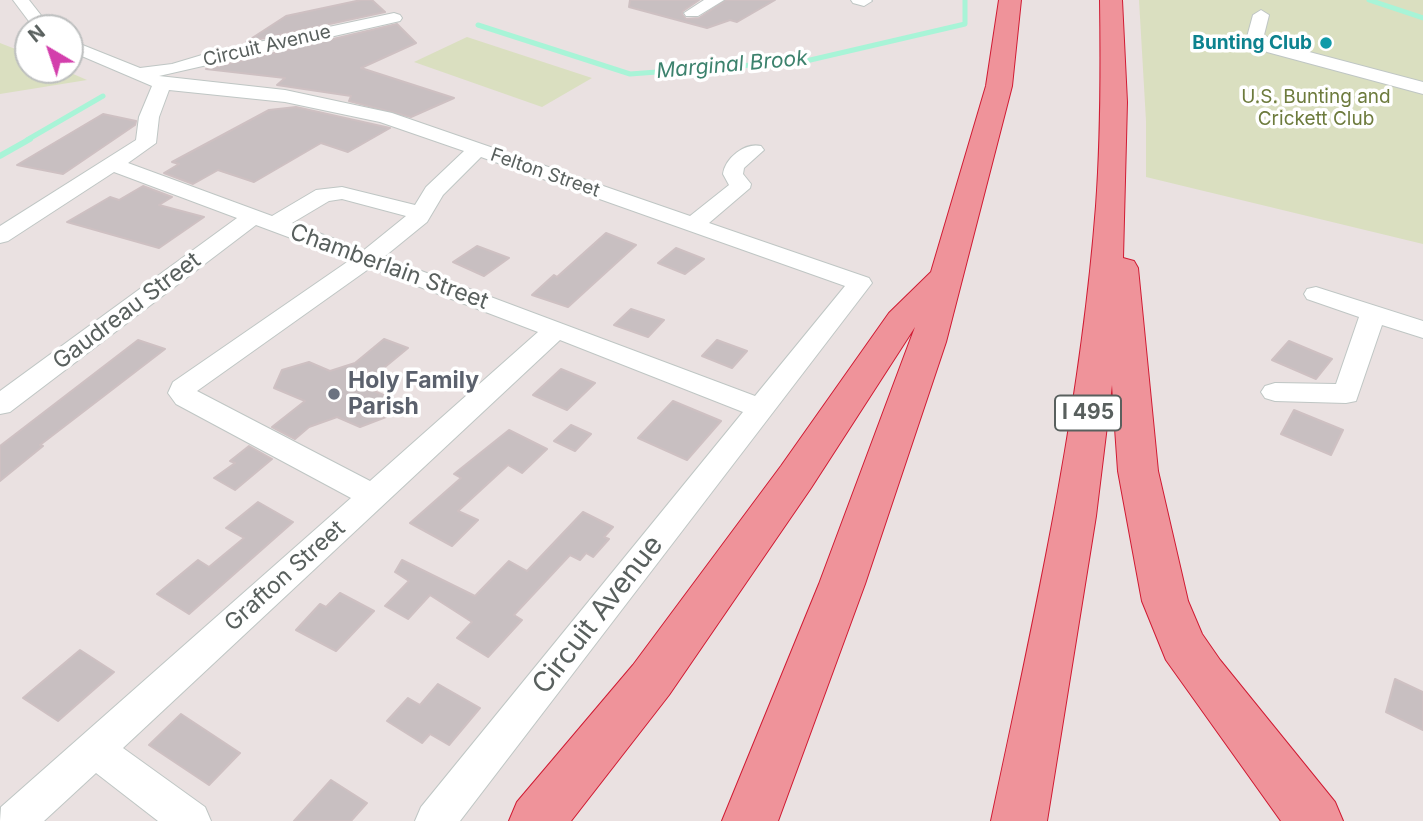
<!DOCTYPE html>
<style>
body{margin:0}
#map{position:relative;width:1423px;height:821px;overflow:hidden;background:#eae1e1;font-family:Inter,sans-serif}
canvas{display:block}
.north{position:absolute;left:14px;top:14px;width:70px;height:70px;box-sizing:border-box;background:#fff;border:2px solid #bdbfbf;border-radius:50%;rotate:321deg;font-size:19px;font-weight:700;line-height:28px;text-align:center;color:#59605e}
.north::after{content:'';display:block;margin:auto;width:24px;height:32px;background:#d33fac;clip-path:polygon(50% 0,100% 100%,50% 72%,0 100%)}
</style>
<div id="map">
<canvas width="1423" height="821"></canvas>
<div class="north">N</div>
</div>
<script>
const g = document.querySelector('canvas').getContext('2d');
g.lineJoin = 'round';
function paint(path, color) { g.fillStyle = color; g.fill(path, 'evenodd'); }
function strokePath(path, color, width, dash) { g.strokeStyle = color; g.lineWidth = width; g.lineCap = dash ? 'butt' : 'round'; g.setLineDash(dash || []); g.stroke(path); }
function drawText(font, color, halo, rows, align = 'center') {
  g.font = font + ' Inter,sans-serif'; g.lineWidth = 7; g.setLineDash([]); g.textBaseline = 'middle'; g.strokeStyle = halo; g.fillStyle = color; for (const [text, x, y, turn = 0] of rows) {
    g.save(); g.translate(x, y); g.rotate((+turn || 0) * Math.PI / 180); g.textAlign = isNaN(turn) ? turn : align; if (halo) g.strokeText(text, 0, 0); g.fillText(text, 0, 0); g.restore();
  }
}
paint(new Path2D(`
 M1139,0H1423V244L1146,177V121Z
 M467,37L592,78L542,107L414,62Z
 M0,43L28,54V70H64L87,80L0,94Z`), '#dadfc0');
strokePath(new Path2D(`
 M1369,0L1423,18
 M478,25L630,74L806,61L965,24V0
 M27,140L103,96`), '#a8f4d7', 5);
strokePath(new Path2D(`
 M0,156L30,139`), '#a8f4d7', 6);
const building = new Path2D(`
 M361,0H372L385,12L246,42L286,16Z
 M630,0H699L683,11L682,14L686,19L699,18L726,0H775L737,22L730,20L707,28L629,7Z
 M397,24L416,43L361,68L454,98L411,117L349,101L351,96L277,85L285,78L206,69Z
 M296,107L390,128L348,152L321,143L254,182L218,170L193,184L164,173L179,164L172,162L269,110Z
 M103,114L136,121L135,125L63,174L17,165Z
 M143,186L172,197L159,205L204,217L159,248L67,222L110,197L119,200Z
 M606,233L636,245L568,307L532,295L554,275L557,277Z
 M477,246L509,258L484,276L453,262Z
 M676,248L704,259L685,274L658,263Z
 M631,309L664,320L648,337L614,325Z
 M384,339L408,348L362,386L393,399L386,417L360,427L337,417L309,427L295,439L272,427L305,401L274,388L282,370L309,362L330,371L355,363Z
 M138,340L165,349L40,445L43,446L0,481V446Z
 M717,340L747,351L732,368L702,356Z
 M1289,341L1332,359L1316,379L1272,360Z
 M561,369L595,383L567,410L533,395Z
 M673,401L721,421L687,460L638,438Z
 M1294,410L1343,430L1331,455L1281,434Z
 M571,425L591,434L575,451L554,441Z
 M509,430L547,449L522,473L508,465L458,511L478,520L452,546L410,523L461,478L454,474Z
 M249,446L272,459L235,490L214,478L235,463L230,461Z
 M258,502L293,522L189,614L157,594L198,560L209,567L244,538L226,528Z
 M583,512L613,527L604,537L609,539L593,557L586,553L580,560L570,555L514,615L522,620L488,657L457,638L472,622L430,595L408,619L385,606L409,581L395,572L402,560L475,596L509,561L527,571Z
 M340,593L374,611L336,651L296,630L320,604L326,607Z
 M80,650L114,672L58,721L23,698Z
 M1395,679L1423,692V730L1386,712Z
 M438,684L480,708L449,745L430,734L422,743L387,721L408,698L420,705Z
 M181,714L240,753L209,785L149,745Z
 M331,780L367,803L351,821H294Z`);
paint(building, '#c8bfc1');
strokePath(building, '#cec0c2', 2);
const minor = new Path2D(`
 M13,0H29L51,28H34Z
 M704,0H724L698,16H686L684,13Z
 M851,0H871L872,1L864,6L853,3Z
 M1261,10L1269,15L1264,35L1279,44L1423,82V94L1267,52L1247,37L1253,15Z
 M394,13L400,15L402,18L400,21L159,76L285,90L392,113L690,216L729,185L723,174C725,158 745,142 761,146L764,150L744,168L743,174L751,184L750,188L709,223L869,278L872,283L460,821H415L421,807L743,412L560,340L123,748L205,807L211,821H158L96,773L44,821H0L1,807L351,498L176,404L168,393L173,382L350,260L256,225L10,412L0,414V391L237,218L114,172L8,241L0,243V226L136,140L139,117L152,86L70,51V40L140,68L172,64L212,52ZM169,90L285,102L380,122L464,151L426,187L415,205L342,187L316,190L272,216L128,163L156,143L159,117ZM481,157L845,286L755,396L384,257L427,222L443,195ZM342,199L406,216L364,250L292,223L329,201ZM370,268L538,332L370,481L197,391Z
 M1316,287L1423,321V338L1382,325L1356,401L1346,403L1275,401L1265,398L1261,392L1265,386L1275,383L1336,384L1359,317L1307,299L1304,294L1307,289Z`);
const highway = new Path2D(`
 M999,0H1021L1012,86L946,342L865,584L778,821H722L819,584L915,327L811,488L669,695L571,821H509L517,802L633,665L781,466L889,313L931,272L986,86Z
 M1100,0H1122L1127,102L1123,258L1134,261L1138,268L1158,471L1188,601L1202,634L1220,660L1335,802L1343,821H1281L1166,660L1142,601L1118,471L1112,385L1096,516L1047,821H991C1034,618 1080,414 1096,206C1101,137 1101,69 1100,0Z`);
strokePath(minor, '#bfc6c4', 2);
strokePath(highway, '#d01b33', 2);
paint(minor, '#fff');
paint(highway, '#ef939a');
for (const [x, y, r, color] of [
 [1326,43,7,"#0f9aa8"],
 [334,394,7,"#6b7280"]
]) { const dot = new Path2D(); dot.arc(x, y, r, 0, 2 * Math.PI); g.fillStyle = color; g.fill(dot); strokePath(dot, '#fff', 2.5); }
drawText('bold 19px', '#0d838f', '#fff', [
 ["Bunting Club",1312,43]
], 'right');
drawText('19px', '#59605e', '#fff', [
 ["Circuit Avenue",267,46,-13],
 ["Felton Street",545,173,19]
]);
drawText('19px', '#6d7b3d', '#fff', [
 ["U.S. Bunting and",1316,97],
 ["Crickett Club",1316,119]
]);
drawText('italic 21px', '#3c826d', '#fff', [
 ["Marginal Brook",732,65,-5]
]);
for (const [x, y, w] of [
 [1088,413,66]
]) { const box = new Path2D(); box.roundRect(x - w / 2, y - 17.5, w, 35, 5); g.fillStyle = '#fff'; g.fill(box); strokePath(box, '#59605e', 2); }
drawText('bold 21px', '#59605e', null, [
 ["I 495",1088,413]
]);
drawText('23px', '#59605e', '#fff', [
 ["Chamberlain Street",389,267,20],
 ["Gaudreau Street",127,311,-37],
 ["Grafton Street",285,576,-42]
]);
drawText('bold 23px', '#5b616d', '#fff', [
 ["Holy Family",348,381],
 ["Parish",348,407]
], 'left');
drawText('28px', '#59605e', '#fff', [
 ["Circuit Avenue",598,615,-52]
]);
</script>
